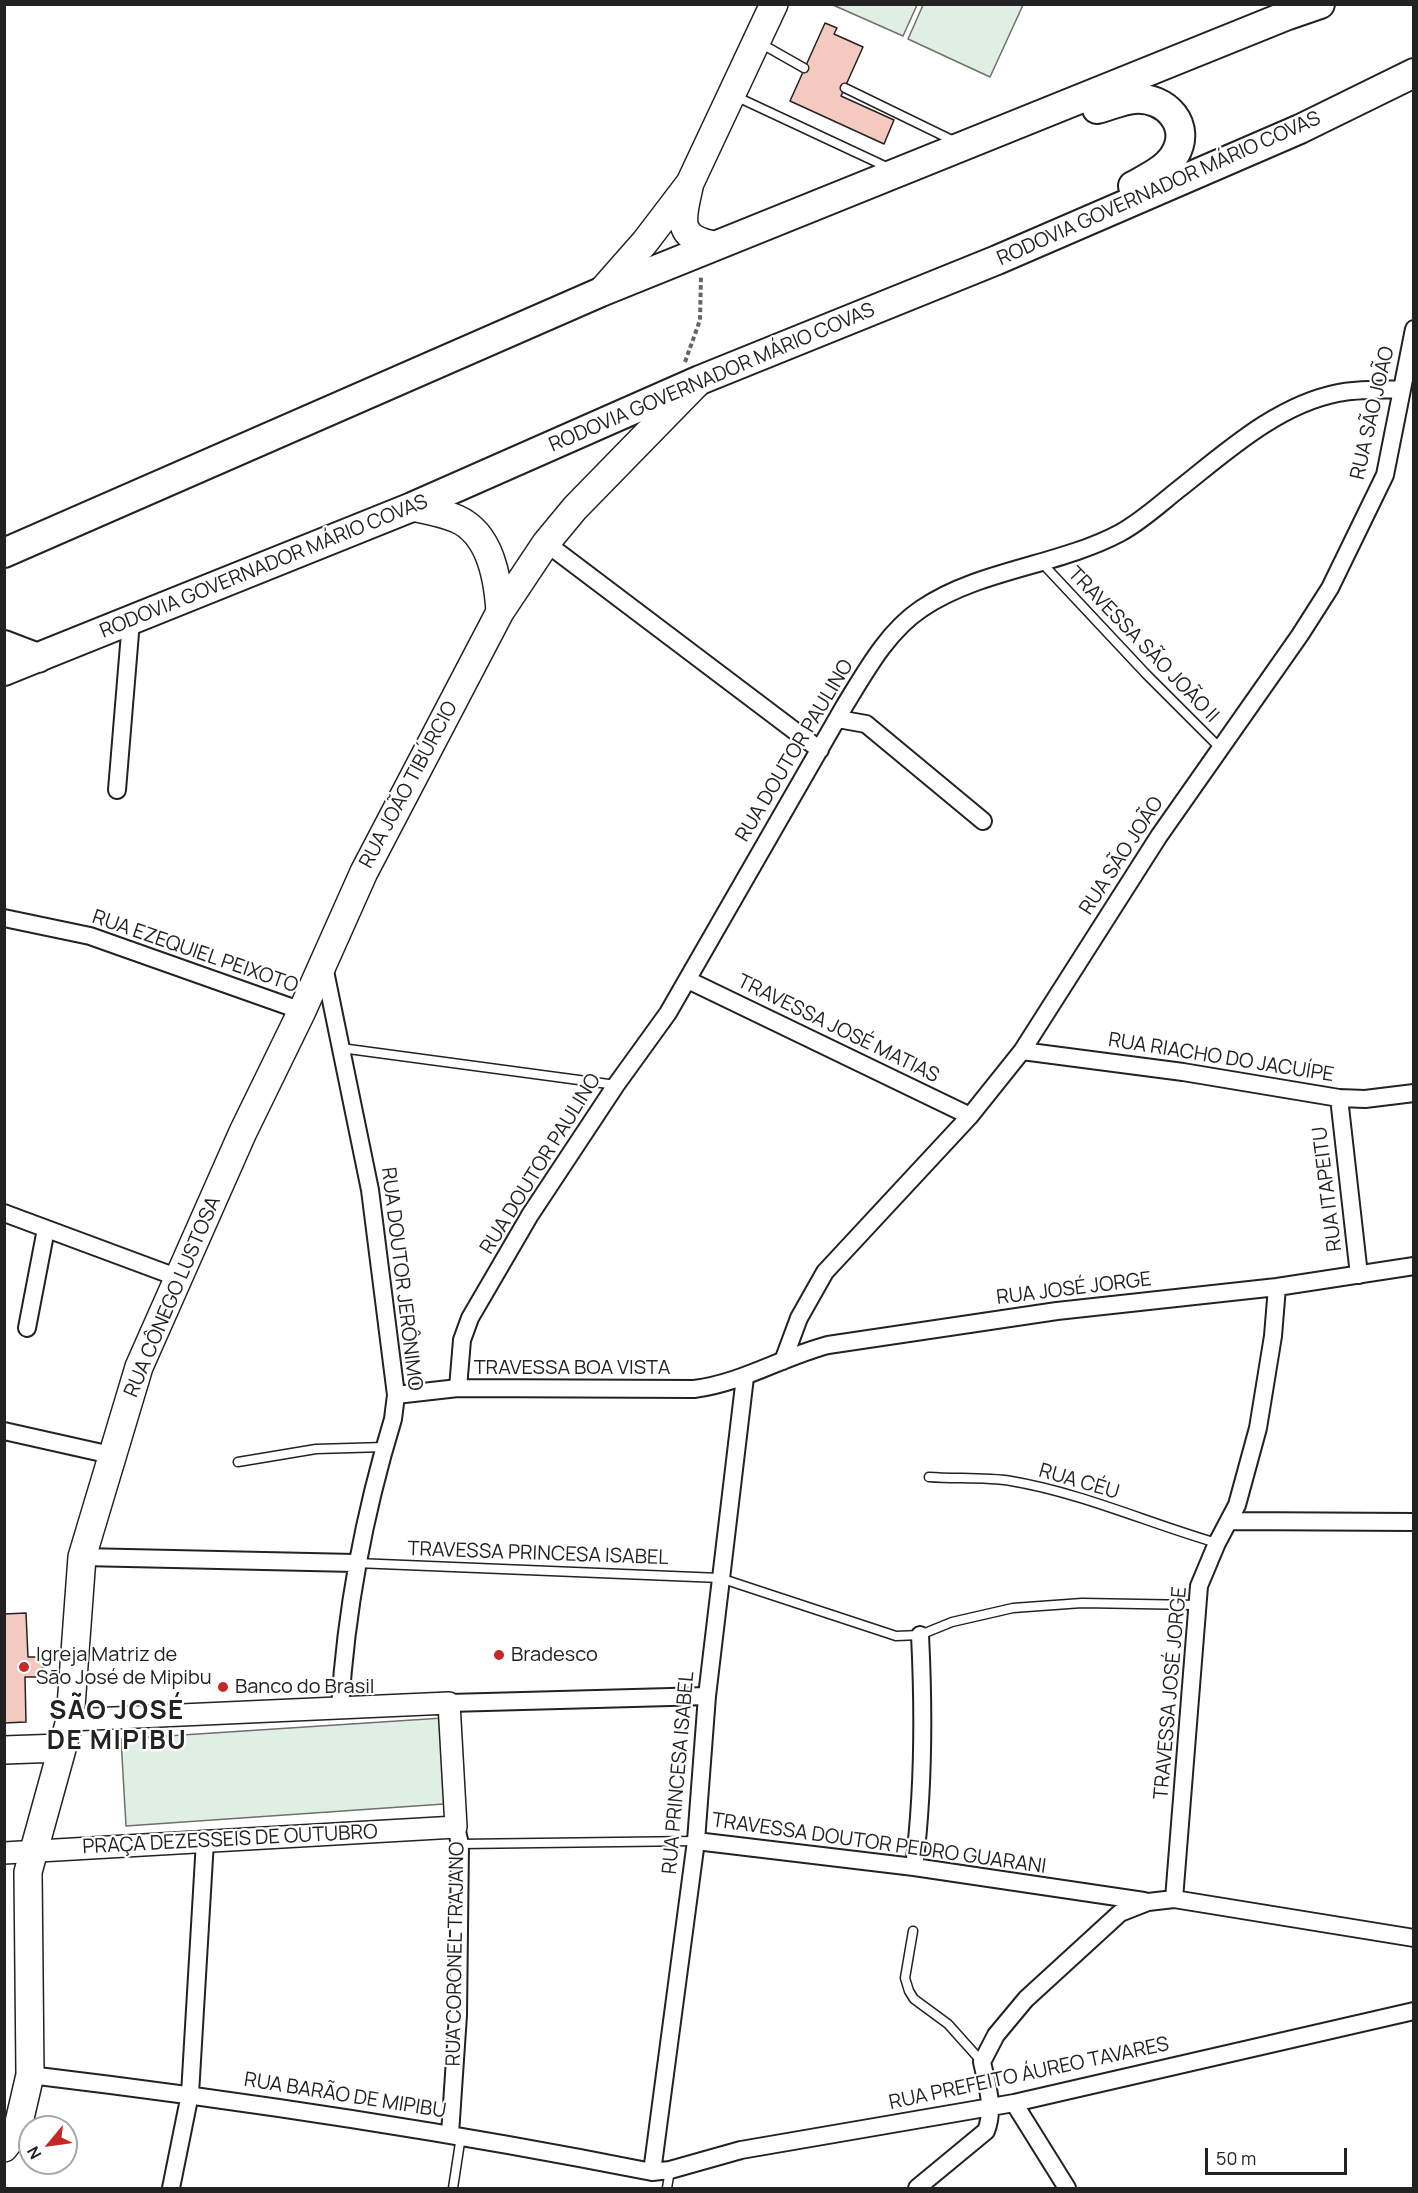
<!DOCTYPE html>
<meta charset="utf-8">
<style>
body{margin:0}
#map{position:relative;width:1418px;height:2193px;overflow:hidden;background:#fff;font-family:Manrope,sans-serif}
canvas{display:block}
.frame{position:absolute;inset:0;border:6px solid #222;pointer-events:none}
.north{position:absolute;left:18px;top:2115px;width:60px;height:60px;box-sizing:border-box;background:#fff;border:2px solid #a7a7a7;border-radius:50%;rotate:241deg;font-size:16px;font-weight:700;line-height:24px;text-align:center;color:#222}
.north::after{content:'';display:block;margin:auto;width:21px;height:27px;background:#c62828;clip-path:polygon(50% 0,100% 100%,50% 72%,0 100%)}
.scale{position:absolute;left:1205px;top:2148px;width:142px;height:27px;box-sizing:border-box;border:3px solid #222;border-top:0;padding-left:8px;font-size:18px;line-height:21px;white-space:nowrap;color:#222;-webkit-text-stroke:4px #fff;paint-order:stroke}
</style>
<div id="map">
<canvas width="1418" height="2193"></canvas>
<div class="frame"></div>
<div class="north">N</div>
<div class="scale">50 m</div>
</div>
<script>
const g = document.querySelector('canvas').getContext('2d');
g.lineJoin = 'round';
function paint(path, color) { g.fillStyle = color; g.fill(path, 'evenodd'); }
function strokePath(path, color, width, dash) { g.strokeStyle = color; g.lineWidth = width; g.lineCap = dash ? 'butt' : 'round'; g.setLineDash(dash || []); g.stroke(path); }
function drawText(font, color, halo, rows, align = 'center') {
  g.font = font + ' Manrope,sans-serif'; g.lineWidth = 4.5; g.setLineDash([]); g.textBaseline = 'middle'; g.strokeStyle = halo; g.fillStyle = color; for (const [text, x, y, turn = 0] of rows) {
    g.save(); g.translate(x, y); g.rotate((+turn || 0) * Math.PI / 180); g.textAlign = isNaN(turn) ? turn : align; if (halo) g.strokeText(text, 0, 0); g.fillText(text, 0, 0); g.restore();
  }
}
const green = new Path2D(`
 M833,5H917L903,36Z
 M923,5V4L1023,5L990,77L908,39Z
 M443,1718L444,1804L126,1826L121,1739Z`);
paint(green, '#e0efe3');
strokePath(green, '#6f6f6f', 1.5);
const building = new Path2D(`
 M825,23L837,28L834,34L863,47L841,96L894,120L884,144L790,101Z
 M26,1613L28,1657H42L43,1677H25L26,1722L4,1723V1614Z`);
paint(building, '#f3c9c0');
strokePath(building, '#222', 1.5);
const service = new Path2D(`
 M760,43L804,68
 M845,88L956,142
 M735,96L889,168
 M1042,563L1146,674L1221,749
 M341,1048L616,1085
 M238,1462L316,1449L385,1447
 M929,1477C956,1479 984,1477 1011,1481C1082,1493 1148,1523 1217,1543
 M356,1563L720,1578L896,1636L920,1635L952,1622L1013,1608L1082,1603L1196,1605
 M460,1844L696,1841
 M913,1931L905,1978L909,1991L914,1999L948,2024L982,2062
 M453,2188L461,2136
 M667,2188L670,2170`);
const minor = new Path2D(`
 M546,543L820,750
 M838,719L866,724L983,821
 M117,790L131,621
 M4,918L90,936L302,1011
 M324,966L370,1190L396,1395L393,1419C364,1514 346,1609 340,1708
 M688,980L970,1116
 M1022,1051L1183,1072L1339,1098L1365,1099L1414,1093
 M1339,1098L1359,1275
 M4,1213L179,1278
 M27,1328L46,1229
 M783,1361L799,1318L825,1272L970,1116L1022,1051L1159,836L1300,635L1330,588L1385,475L1414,329
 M458,1388L462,1340L470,1318L530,1215L616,1085L668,1013L845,705C866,671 887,632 921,609C980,569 1058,566 1120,533C1142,521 1160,504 1179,489C1226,452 1277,405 1338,393C1358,389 1380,390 1401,389
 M396,1395L458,1388L694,1389C742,1383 782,1357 828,1345L1057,1311L1277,1287L1414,1266
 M4,1431L111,1455
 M1230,1521L1414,1522
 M82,1557L355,1563
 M449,1703L707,1696
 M696,1841L914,1867L1144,1901
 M914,1867C924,1788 924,1714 920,1635
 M1174,1899L1199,1586L1217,1543L1237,1505L1258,1428L1273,1336L1277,1287
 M30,2075C239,2100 446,2131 652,2172L670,2170L741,2150L1014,2103L1414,2011
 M1014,2103L1067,2188
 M450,2134L458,2015L460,1844L456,1827
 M652,2172L696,1841L707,1696L745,1377
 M171,2188L190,2094L205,1841
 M917,2188L986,2131C995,2108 987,2085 982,2062L996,2035L1026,1999L1120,1913L1148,1902L1174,1899L1414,1938`);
const tertiary = new Path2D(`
 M4,1853L456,1827L449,1703L70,1720`);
const primary = new Path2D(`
 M689,187C682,219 675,237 713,245
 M601,292L645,242L690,183L774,4
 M412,507C426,510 443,513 457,519C491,534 498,579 500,612
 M4,1750L61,1748
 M4,2148L17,2131L30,2075L28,1872L70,1720L82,1557L139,1367L243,1132L302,1011L364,872L500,612L546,543L575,508L698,382`);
const trunk = new Path2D(`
 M1097,109C1109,106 1122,100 1134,99C1166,96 1193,126 1174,156C1165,170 1147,178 1133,186
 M4,553L601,292L1288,15L1320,4
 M4,645L38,658
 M4,671L412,507L700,380L997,260L1300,129L1414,73`);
strokePath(service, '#222', 11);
strokePath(minor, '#222', 20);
strokePath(tertiary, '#222', 24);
strokePath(primary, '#222', 30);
strokePath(trunk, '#222', 32);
strokePath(new Path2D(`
 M685,362L700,320L701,276`), '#646464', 4, [4.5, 3]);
strokePath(service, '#fff', 8);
strokePath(minor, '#fff', 16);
strokePath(tertiary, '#fff', 21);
strokePath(primary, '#fff', 27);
strokePath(trunk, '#fff', 28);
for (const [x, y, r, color] of [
 [499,1655,6,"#c62828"],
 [24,1667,6,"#c62828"],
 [223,1687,6,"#c62828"]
]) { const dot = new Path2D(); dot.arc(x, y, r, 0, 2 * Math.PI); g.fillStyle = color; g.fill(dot); strokePath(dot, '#fff', 2); }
drawText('20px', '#222', '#fff', [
 ["RODOVIA GOVERNADOR MÁRIO COVAS",1159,189,-24],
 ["RODOVIA GOVERNADOR MÁRIO COVAS",712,378,-23],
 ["RUA SÃO JOÃO",1373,413,-77],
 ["RODOVIA GOVERNADOR MÁRIO COVAS",264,567,-22],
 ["TRAVESSA SÃO JOÃO II",1143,645,46],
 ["RUA DOUTOR PAULINO",795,751,-59],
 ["RUA JOÃO TIBÚRCIO",409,785,-62],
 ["RUA SÃO JOÃO",1122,856,-57],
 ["RUA EZEQUIEL PEIXOTO",195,952,19],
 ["TRAVESSA JOSÉ MATIAS",838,1029,26],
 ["RUA RIACHO DO JACUÍPE",1221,1058,9],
 ["RUA DOUTOR PAULINO",541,1164,-58],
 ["RUA ITAPEITU",1328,1189,-97],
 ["RUA DOUTOR JERÔNIMO",401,1279,83],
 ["RUA JOSÉ JORGE",1074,1289,-7],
 ["RUA CÔNEGO LUSTOSA",173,1297,-67],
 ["TRAVESSA BOA VISTA",572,1368],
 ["RUA CÉU",1079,1482,16],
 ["TRAVESSA PRINCESA ISABEL",538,1554,2],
 ["TRAVESSA JOSÉ JORGE",1171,1693,-85],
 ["RUA PRINCESA ISABEL",679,1773,-85],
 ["PRAÇA DEZESSEIS DE OUTUBRO",230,1840,-3],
 ["TRAVESSA DOUTOR PEDRO GUARANI",879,1844,8],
 ["RUA CORONEL TRAJANO",456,1954,-89],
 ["RUA PREFEITO ÁUREO TAVARES",1029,2074,-12],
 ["RUA BARÃO DE MIPIBU",345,2096,9]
]);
drawText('20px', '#222', '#fff', [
 ["Igreja Matriz de",36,1655],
 ["São José de Mipibu",36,1678],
 ["Bradesco",511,1655],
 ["Banco do Brasil",235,1687]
], 'left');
g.letterSpacing = '1.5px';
drawText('bold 26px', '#222', '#fff', [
 ["SÃO JOSÉ",117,1712],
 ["DE MIPIBU",117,1742]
]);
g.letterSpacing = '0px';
</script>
